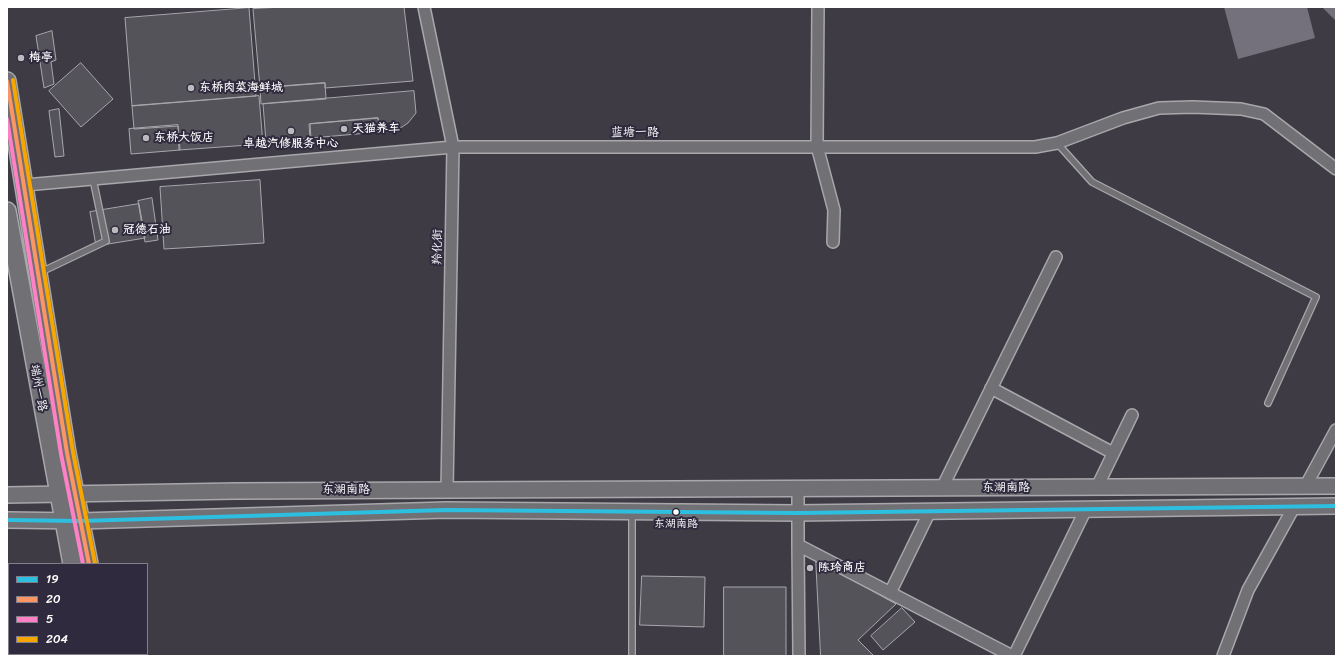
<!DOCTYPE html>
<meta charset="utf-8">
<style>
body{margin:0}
#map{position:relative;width:1343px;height:663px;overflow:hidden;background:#3e3b45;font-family:Sriracha,sans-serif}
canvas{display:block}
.frame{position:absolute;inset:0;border:8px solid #fff;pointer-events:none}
.legend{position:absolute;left:8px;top:563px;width:140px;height:92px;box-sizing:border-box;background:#2f2a3d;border:1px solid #827f8b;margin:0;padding:5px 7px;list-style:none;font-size:12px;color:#fff}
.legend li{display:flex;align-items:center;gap:8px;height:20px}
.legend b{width:20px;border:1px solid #827f8b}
</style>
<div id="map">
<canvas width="1343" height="663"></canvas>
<div class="frame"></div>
<ul class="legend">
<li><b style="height:5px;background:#2dbfdf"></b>19</li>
<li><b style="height:5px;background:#fb9564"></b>20</li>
<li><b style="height:5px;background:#ff80c5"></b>5</li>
<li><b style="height:5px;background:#f7a600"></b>204</li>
</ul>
</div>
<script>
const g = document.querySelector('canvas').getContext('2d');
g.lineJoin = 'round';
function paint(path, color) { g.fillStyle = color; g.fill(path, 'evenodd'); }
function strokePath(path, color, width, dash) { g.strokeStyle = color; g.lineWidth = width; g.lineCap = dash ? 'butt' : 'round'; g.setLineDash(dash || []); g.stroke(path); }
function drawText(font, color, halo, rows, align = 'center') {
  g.font = font + ' Sriracha,"LXGW WenKai TC",sans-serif'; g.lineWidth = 4; g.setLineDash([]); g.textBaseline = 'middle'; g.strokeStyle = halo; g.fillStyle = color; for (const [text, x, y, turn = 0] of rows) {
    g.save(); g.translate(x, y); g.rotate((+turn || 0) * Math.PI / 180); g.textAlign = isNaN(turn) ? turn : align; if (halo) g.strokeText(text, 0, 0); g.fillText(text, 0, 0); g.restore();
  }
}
paint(new Path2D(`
 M1224,7H1307L1315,38L1238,59Z
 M1322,7H1336V21Z`), '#74717d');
const building = new Path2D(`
 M283,7H404L413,81L325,88V83L260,88L253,9Z
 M249,8L256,96L132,106L125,18Z
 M52,31L56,60L51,62L54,84L44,88L36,36Z
 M81,63L113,99L81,127L49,91Z
 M325,83L326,99L261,104L260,88Z
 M414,91L416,113L408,123L396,131L380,132L378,118L309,124L310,138L266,142L263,104Z
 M259,96L263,144L179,150L178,126L134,129L132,106Z
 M59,109L64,156L55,157L49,111Z
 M378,118L380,132L311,138L310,124Z
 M178,125L180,150L131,154L129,129Z
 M260,180L264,243L164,249L160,187Z
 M152,198L158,240L145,242L138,201Z
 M139,204L145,238L96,246L90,212Z
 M816,560L896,604L858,640L874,656H821Z
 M642,576L705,577L704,627L640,625Z
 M724,587H786V656H724Z
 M902,608L915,622L883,650L871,636Z`);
paint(building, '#55535a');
strokePath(building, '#a8a7ab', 1);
const service = new Path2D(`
 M1057,143L1092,182L1316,297L1268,403
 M39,273L106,241L93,179
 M632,656V512`);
const minor = new Path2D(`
 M424,7L453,147L447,490
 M818,7L817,146L834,210L833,242
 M25,185L453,147H1035L1057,143L1123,118L1159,108L1193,107L1241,109L1264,114L1336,169
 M991,388L1113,453
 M1097,487L1132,415
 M1305,487L1336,430
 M942,488L1056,257
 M798,489V545L1012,656
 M798,545L799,656
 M890,593L930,511
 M1014,656L1086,509
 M1223,656L1248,590L1294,507`);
const secondary = new Path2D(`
 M7,495L236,491L1336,486
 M7,520L80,521L446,510L797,513L1336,506`);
const primary = new Path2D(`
 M7,81L67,453L89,564
 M7,211L72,564
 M91,654V656
 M110,654V656`);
strokePath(service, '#a8a7ab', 8);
strokePath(minor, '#a8a7ab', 14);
strokePath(secondary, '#a8a7ab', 18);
strokePath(primary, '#a8a7ab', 20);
strokePath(service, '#717074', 5.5);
strokePath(minor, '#717074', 11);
strokePath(secondary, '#717074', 15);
strokePath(primary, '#717074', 17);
strokePath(new Path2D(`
 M7,520L80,521L446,510L797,513L1336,506`), '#2dbfdf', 4);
strokePath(new Path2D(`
 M7,81L67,453L89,564`), '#fb9564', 4);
strokePath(new Path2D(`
 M7,119L61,454L83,564`), '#ff80c5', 4);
strokePath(new Path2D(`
 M13,80L73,452L95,563`), '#f7a600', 4);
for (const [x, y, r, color] of [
 [21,58,4,"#bbbabe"],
 [191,88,4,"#bbbabe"],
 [344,129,4,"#bbbabe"],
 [291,131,4,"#bbbabe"],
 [146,138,4,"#bbbabe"],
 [115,230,4,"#bbbabe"],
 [676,512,3.5,"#fff"],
 [810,568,4,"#bbbabe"]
]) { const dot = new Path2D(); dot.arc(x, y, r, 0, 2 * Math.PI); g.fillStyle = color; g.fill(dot); strokePath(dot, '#2f2a3d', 1.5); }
drawText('11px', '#fff', '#2f2a3d', [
 ["东湖南路",676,524]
]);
drawText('bold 12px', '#fff', '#2f2a3d', [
 ["梅亭",29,58],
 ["东桥肉菜海鲜城",199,88],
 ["天猫养车",352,129],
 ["东桥大饭店",154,138],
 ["卓越汽修服务中心",291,144,"center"],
 ["冠德石油",123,230],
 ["陈玲商店",818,568]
], 'left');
drawText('12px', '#fff', '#2f2a3d', [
 ["蓝塘一路",635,133],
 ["羚化街",438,247,-89],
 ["端州一路",38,388,80],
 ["东湖南路",1006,488],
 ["东湖南路",346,490]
]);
</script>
